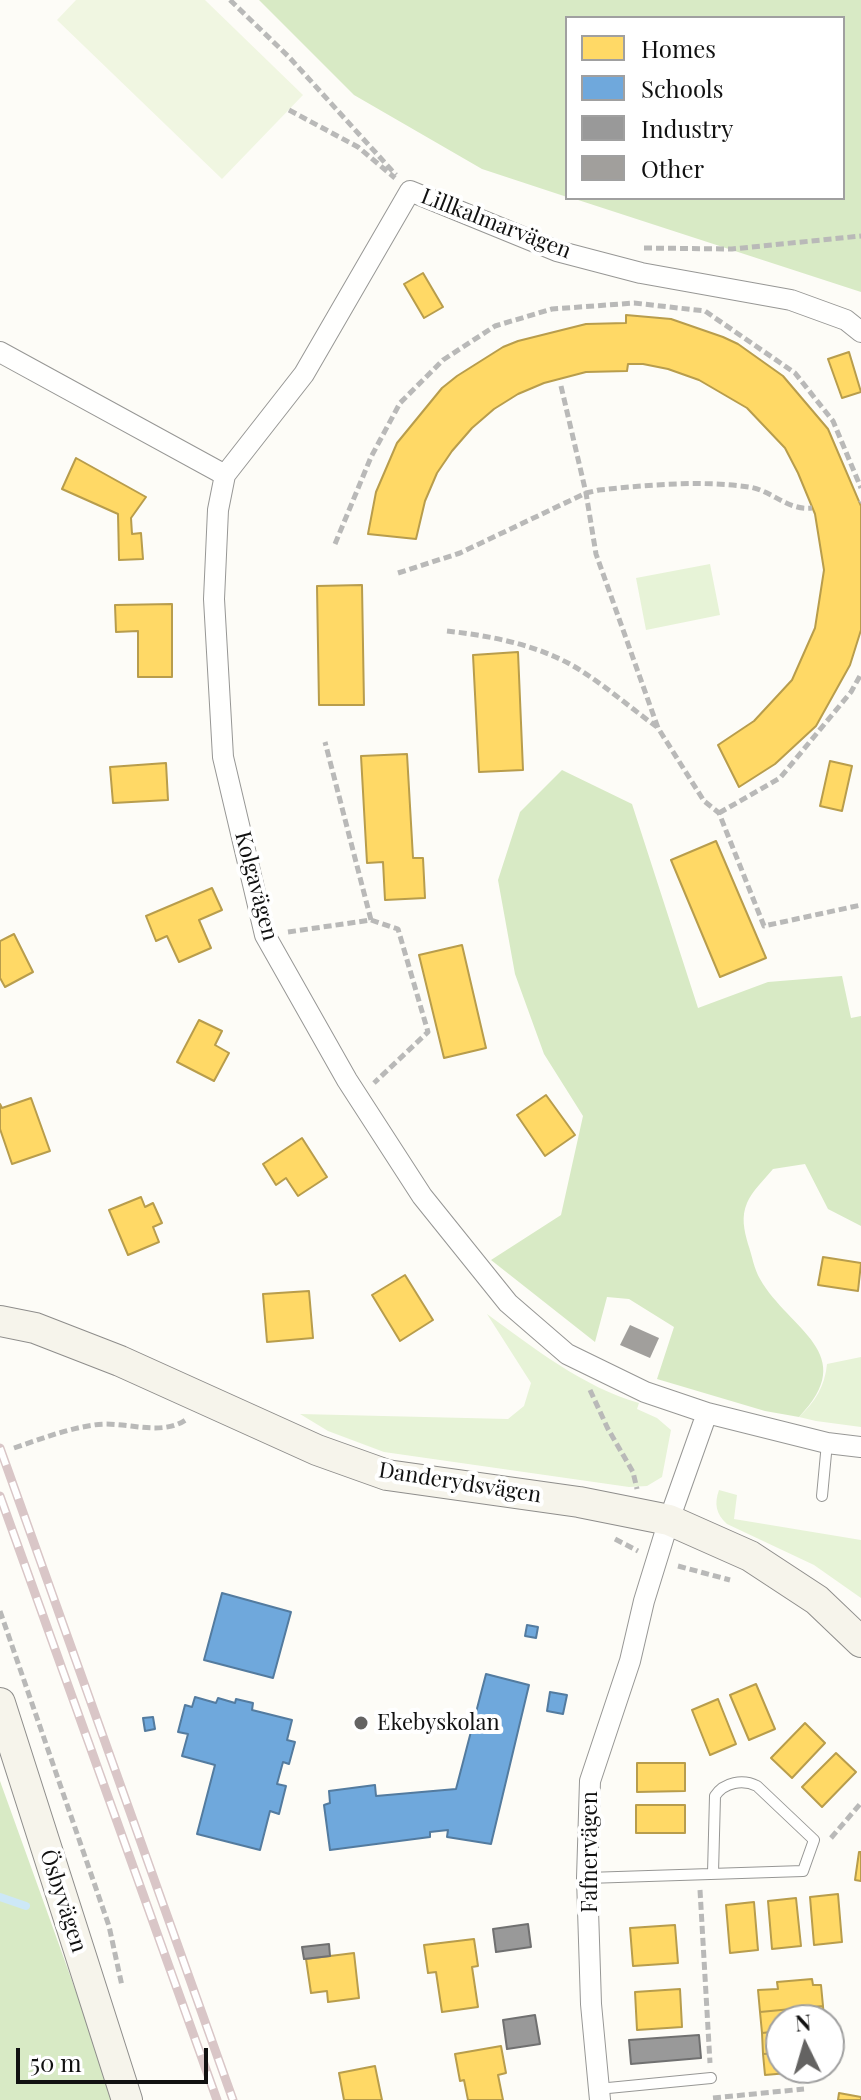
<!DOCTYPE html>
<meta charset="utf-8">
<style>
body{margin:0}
#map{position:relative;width:861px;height:2100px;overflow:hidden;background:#fdfcf7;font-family:"Playfair Display",serif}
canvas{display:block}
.legend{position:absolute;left:565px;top:16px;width:280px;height:184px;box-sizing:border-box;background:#fff;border:2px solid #a0a0a0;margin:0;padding:10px 14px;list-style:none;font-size:24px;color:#111}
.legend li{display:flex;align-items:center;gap:16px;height:40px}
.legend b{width:40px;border:2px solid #a0a0a0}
.north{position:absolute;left:765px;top:2004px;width:80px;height:80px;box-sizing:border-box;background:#fff;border:2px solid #a0a0a0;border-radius:50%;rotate:355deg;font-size:22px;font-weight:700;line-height:32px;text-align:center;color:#111}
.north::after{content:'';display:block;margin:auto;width:28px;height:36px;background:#646362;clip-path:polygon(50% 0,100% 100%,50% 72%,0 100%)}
.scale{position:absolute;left:16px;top:2048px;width:192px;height:36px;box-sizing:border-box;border:4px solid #111;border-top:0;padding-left:10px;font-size:24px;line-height:28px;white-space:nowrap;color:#111;-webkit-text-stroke:6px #fff;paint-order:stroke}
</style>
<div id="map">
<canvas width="861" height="2100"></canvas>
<ul class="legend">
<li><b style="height:22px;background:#ffd966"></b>Homes</li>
<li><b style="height:22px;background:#6fa8dc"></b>Schools</li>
<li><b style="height:22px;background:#999"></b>Industry</li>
<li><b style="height:22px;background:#a19f9c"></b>Other</li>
</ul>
<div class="north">N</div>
<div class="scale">50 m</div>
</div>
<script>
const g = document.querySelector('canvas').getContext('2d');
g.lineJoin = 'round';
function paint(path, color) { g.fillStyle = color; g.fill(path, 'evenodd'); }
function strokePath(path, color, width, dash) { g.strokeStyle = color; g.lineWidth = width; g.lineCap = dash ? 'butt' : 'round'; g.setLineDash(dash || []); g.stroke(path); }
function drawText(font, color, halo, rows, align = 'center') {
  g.font = font + ' "Playfair Display",serif'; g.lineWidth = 8; g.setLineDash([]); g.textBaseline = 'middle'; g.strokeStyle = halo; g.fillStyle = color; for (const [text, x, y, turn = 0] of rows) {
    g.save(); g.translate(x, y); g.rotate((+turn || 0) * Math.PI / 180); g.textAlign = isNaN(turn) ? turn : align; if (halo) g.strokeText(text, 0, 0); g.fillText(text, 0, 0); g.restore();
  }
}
paint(new Path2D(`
 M710,564L720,615L646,630L636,578Z
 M487,1314C534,1348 583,1387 639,1403L637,1409L657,1418L671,1430L662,1477L647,1486L629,1487L384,1452L328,1431L300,1414L508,1419L524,1406L531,1383Z
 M861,1357V1427L816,1421L799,1417C815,1402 825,1386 827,1364Z
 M719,1490L737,1495L734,1519L861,1540V1598L814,1565L727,1524C716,1514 714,1504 719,1490Z`), '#e7f3d7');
paint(new Path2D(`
 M259,0H861V292L572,198H843V18H567V197L482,169L354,95Z
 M562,770L632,804L698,1008L768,982L842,976L851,1018L861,1016V1226L828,1209L805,1164L773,1169C765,1179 752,1191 747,1203C741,1217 744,1230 748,1244C752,1255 754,1269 760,1279C789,1330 861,1353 799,1417L765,1411L657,1379L674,1327L629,1299L607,1297L595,1342L491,1260L561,1215L583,1116L544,1054L515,974L498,880L520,812Z
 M0,1781L115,2100H0Z`), '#d8eac5');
paint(new Path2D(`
 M76,0H205L303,95L222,179L57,20Z`), '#f0f6e1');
const homes = new Path2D(`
 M423,273L443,307L424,318L404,284Z
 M626,315L671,319L723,337L738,344L783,376L828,429L861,506V630L850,665L816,726L775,764L739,787L718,745L754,721L792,680L815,628L824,570L815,514L798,473L785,448L747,408L699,380L668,369L643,364H628L627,371L586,372L544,383L518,394L494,409L472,428L452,451L437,473L425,501L416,539L368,534L376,492L397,443L442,388L457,376L503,347L518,341L586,324L626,323Z
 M849,352L861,392L842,398L828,359Z
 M76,458L146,497L131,518L132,534L141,533L143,559L119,560L118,514L62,489Z
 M362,585L364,705H319L317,586Z
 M172,604V677H138V631L116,632L115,605Z
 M518,652L523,770L479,772L473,655Z
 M407,754L413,858H423L425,898L385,900L383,862L367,863L361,756Z
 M830,761L852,766L842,811L820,806Z
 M166,763L168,800L113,803L110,767Z
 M716,841L766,958L720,977L671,860Z
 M212,888L222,910L199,920L211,948L179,962L167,936L156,941L146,916Z
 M14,934L33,972L5,987L0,978V941Z
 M462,945L486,1048L444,1058L419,955Z
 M199,1020L222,1031L215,1045L229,1053L214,1081L177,1062Z
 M546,1095L575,1135L545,1156L517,1115Z
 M31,1098L50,1151L12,1164L0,1129V1104L2,1108Z
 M302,1138L327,1177L298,1196L286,1178L276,1185L263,1164Z
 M141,1197L145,1207L153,1203L162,1223L153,1227L159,1242L128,1255L109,1210Z
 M823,1257L861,1263L858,1291L818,1285Z
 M405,1275L433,1320L400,1341L372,1295Z
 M309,1291L313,1338L267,1342L263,1294Z
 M756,1684L775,1729L749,1740L730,1695Z
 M718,1699L736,1744L710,1755L692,1710Z
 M805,1723L825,1743L792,1778L771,1758Z
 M836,1753L856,1772L822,1807L802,1787Z
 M637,1763H685V1791L637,1792Z
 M636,1805H685V1833H636Z
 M859,1852H861V1881L855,1880Z
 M838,1894L842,1942L814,1945L810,1897Z
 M796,1898L801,1946L772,1949L768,1901Z
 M754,1902L758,1950L730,1953L726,1905Z
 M675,1925L678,1963L633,1966L630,1928Z
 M474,1939L478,1966L472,1967L478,2007L442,2012L436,1972L428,1973L424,1945Z
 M354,1953L359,1998L328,2002L327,1991L311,1993L306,1959Z
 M812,1979L813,1985H821L823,2006L760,2012L758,1990L778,1989L777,1982Z
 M680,1989L682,2027L637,2030L635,1992Z
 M823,2006L824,2020H781V2031L762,2033L760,2012Z
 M781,2031V2053L763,2054L762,2033Z
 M501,2046L506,2073L498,2075L503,2100H468L464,2080L460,2081L455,2054Z
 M781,2053V2068H828V2070L822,2071V2076L789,2079L788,2073L765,2075L763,2054Z
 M375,2066L382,2100H344L339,2073Z
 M839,2093L861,2097V2100H838Z`);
paint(homes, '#ffd966');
strokePath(homes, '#b89d4c', 2);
const schools = new Path2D(`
 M222,1593L291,1612L273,1678L204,1660Z
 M527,1625L538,1627L536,1638L525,1636Z
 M486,1674L529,1685L491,1844L447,1837L448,1830L430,1832V1837L330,1850L324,1805L330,1803L329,1791L375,1785L376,1796L456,1789Z
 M550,1692L567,1695L563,1714L547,1711Z
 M195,1697L216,1703L218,1698L235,1703L236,1699L253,1703L252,1710L292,1720L287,1740L295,1742L289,1764L283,1762L277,1784L286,1786L279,1814L270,1811L260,1850L197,1834L215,1765L182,1756L188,1734L178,1732L185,1705L192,1707Z
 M153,1717L155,1729L145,1731L143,1718Z`);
paint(schools, '#6fa8dc');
strokePath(schools, '#537b9f', 2);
const industry = new Path2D(`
 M528,1924L531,1947L496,1952L493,1929Z
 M329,1944L330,1956L304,1959L302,1947Z
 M535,2015L540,2044L507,2049L503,2020Z
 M699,2035L701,2058L631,2064L629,2040Z`);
paint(industry, '#999');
strokePath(industry, '#707070', 2);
strokePath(new Path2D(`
 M0,1897L26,1906`), '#cde8f7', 8);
paint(new Path2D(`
 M630,1325L659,1338L650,1358L620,1345Z`), '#a19f9c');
const lane = new Path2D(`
 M822,1496L827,1443
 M587,1878L803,1871L814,1840L757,1786C743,1779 724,1782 715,1796L713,1873
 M598,2089L711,2078`);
const street = new Path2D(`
 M0,352L225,475L218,510L214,599L223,757L265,935L347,1080L422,1196L508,1303L567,1354L645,1392L707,1413
 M225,475L304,374L410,191L557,251L641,273L791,300L846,320L861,332
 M600,2100L591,2004L587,1878L590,1781L630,1661L644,1601L669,1520L707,1413L827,1443L861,1447`);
const secondary = new Path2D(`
 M0,1321L35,1328L120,1361L317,1450L387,1475L579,1502L669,1520L750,1556L817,1600L861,1642
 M0,1703L127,2100`);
strokePath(lane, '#979795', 12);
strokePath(street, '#979795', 22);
strokePath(secondary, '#8e8d8b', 32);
strokePath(new Path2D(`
 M230,0L289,57L396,175
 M289,110L358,147L395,178
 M644,248L732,249L861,236
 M561,386L586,493L596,554L658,728L704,801L719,813L764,926L861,905
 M860,503L861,502
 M335,544L371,457L400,403L443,360L495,326L552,309L634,303L705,311L795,373L833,421L861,488
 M398,573L460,553L586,493L599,490C648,485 700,480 749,487C771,490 788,511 812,508
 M447,631C493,636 544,646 583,672C608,688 632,709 657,727
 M719,813L780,778L851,692L861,674
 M371,920L398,929L428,1032L374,1083
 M288,932L371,920L325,742
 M590,1390L608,1429L633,1472L637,1489
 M14,1448C41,1439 66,1429 94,1425C124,1420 161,1438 187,1419
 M615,1539L638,1551
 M678,1566L730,1580
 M0,1611L109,1926L122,1986
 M831,1838L861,1803
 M700,1890L710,2063
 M713,2098L804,2089`), '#b9b9b8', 5, [8, 4]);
strokePath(lane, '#fffffe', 10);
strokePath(street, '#fffffe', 20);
strokePath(secondary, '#f6f4eb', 30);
const rail = new Path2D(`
 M0,1448L233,2100
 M0,1496L217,2100`);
strokePath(rail, '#d9c6c7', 9);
strokePath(rail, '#fff', 6, [18]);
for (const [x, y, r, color] of [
 [361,1723,8,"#646362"]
]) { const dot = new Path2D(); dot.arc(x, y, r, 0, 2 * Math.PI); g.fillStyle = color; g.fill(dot); strokePath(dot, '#fff', 3); }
drawText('22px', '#111', '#fff', [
 ["Lillkalmarvägen",496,224,21],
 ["Kolgavägen",256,886,75],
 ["Danderydsvägen",460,1483,9],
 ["Fafnervägen",590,1852,-90],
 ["Ösbyvägen",63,1901,72]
]);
drawText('22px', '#111', '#fff', [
 ["Ekebyskolan",377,1723]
], 'left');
</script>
